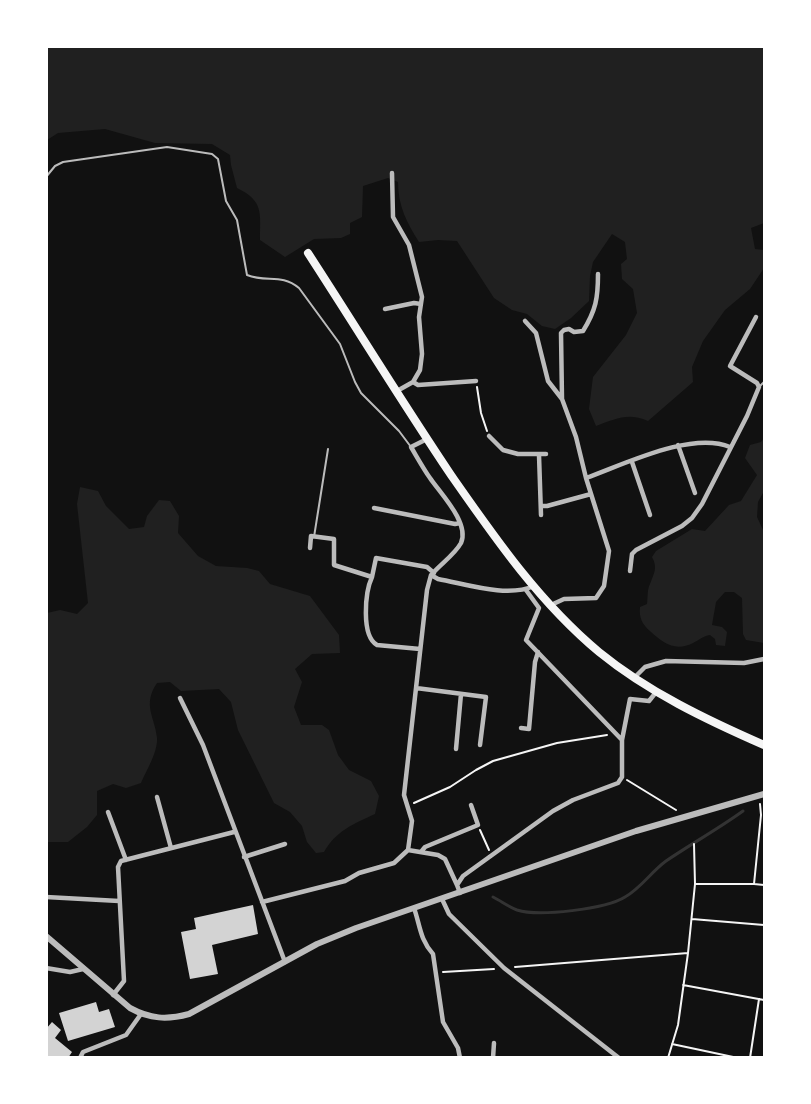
<!DOCTYPE html>
<style>
body{margin:0}
#map{position:relative;width:811px;height:1104px;overflow:hidden;background:#111;font-family:Poppins,sans-serif}
canvas{display:block}
.frame{position:absolute;inset:0;border:48px solid #fff;pointer-events:none}
</style>
<div id="map">
<canvas width="811" height="1104"></canvas>
<div class="frame"></div>
</div>
<script>
const g = document.querySelector('canvas').getContext('2d');
g.lineJoin = 'round';
function paint(path, color) { g.fillStyle = color; g.fill(path, 'evenodd'); }
function strokePath(path, color, width, dash) { g.strokeStyle = color; g.lineWidth = width; g.lineCap = dash ? 'butt' : 'round'; g.setLineDash(dash || []); g.stroke(path); }
paint(new Path2D(`
 M47,47H764V223L751,228L755,249L764,250V268L750,289L725,310L703,341L692,367L693,382L648,421C628,412 615,419 596,426L589,409L593,377L626,335L637,313L633,289L622,279L621,264L627,259L625,242L612,234L593,262L590,276L589,301L571,318L555,329L542,326L527,314L512,310L494,298L457,241L438,240L419,242C407,223 398,206 398,182L388,178L363,186L362,217L350,223V234L341,238L314,239L285,257L260,240C260,213 264,201 237,188L231,165L230,155L212,144L155,143L105,129L58,133L47,140Z
 M764,438V491L758,502L757,517L764,532V643L746,640L743,634L742,598L734,592H725L716,602L712,625L722,627L727,632L725,646L716,645L715,639L710,635C703,636 699,640 693,643C675,652 663,643 650,631C642,624 639,618 640,607L647,604C648,597 647,590 650,584C654,573 658,568 652,557L656,551L692,529L705,531L729,505L741,501L757,475L745,458L750,445L761,442Z
 M80,487L98,491L106,506L129,529L144,527L147,516L159,500L170,501L179,516L178,533L198,556L216,566L247,568L259,571L270,584L310,596L339,635L340,653L312,654L295,669L302,682L294,707L301,725H322L329,730L338,755L349,770L371,781L379,796L375,814C353,824 336,831 324,852L316,853L307,842L302,826L290,812L274,803L238,730L231,702L219,689L181,691L170,682L157,683C142,705 155,717 157,738C158,752 146,771 141,783L126,788L113,784L97,791V815L87,827L68,842H47V613L60,610L77,614L88,603L77,504Z`), '#202020');
strokePath(new Path2D(`
 M493,897C501,901 509,907 517,910C539,917 606,909 625,897C641,888 651,872 666,861C691,844 718,829 743,811`), '#333', 3);
paint(new Path2D(`
 M253,905L258,934L212,945L218,974L190,979L181,932L196,929L194,918Z
 M96,1002L99,1012L109,1009L115,1027L68,1041L59,1013Z
 M52,1022L61,1030L55,1038L72,1052L68,1058H49L46,1055V1029Z`), '#d3d3d3');
strokePath(new Path2D(`
 M477,387L481,413L487,431
 M627,780L676,810
 M414,803L450,787L476,770L493,761L557,743L607,735
 M480,830L489,850
 M695,884H754L764,885
 M754,884L761,815L760,804
 M692,919L764,925
 M515,967L688,953
 M443,972L494,969
 M683,985L764,1000
 M672,1044L738,1058
 M668,1058L678,1025L688,953L695,884L694,844
 M750,1058L759,999`), '#f5f5f5', 2);
strokePath(new Path2D(`
 M46,177L55,166L63,162L167,147L212,154L218,159L226,201L237,220L247,275C267,283 281,273 299,288L340,344L355,382L361,393L399,431L411,447
 M759,387L764,382
 M314,537L328,449`), '#bcbcbc', 2);
strokePath(new Path2D(`
 M392,173L393,217L409,245L422,297L419,317L422,354L420,370L413,382L397,391
 M385,309L414,303L421,304
 M525,321L536,333L548,381L562,399L576,437L586,478
 M413,382L418,385L476,381
 M562,399L561,333L564,330L569,329L574,332L583,331C596,310 598,298 598,274
 M489,436L503,450L518,454H546
 M427,439L411,447C417,457 423,468 430,478C440,493 470,523 461,543C455,554 441,564 433,573
 M678,445L695,493
 M539,455L541,515
 M632,462L650,515
 M541,506H547L591,494
 M374,508L455,524L460,523
 M310,548L311,536L334,539V565L372,577L376,558L427,567L434,573
 M630,571L632,554L636,550L682,526L692,518L702,504L747,416L759,387L757,383L730,366L756,317
 M372,577C365,592 361,636 377,645L420,649
 M526,590L539,608L526,640L622,740
 M551,605L564,599L596,598L604,586L609,551L586,478C625,464 691,431 730,447
 M635,677L645,667L666,661L744,663L764,659
 M416,688L486,697L480,745
 M180,698L203,745L285,962
 M521,728L529,729L535,662L538,652
 M456,749L461,694
 M157,797L171,848
 M108,812L126,860
 M408,850L438,855L445,859L457,885
 M421,852L425,847L478,825L471,805
 M244,857L285,844
 M460,893L457,885L463,876L553,811L573,800L618,783L622,777V740L630,699L649,701L657,691
 M46,897L119,901
 M442,899L449,914L504,968L619,1058
 M262,902L345,881L359,873L394,863L408,850L412,821L404,795L427,590L431,575L438,579C466,584 507,598 534,586
 M414,908C420,925 420,940 433,954L443,1022L458,1048L460,1058
 M46,968L70,972L83,969
 M113,995L124,981L118,867L121,861L234,832
 M80,1058L83,1052L126,1035L141,1014
 M493,1058L494,1043`), '#bcbcbc', 4.5);
strokePath(new Path2D(`
 M46,936L130,1008C150,1019 167,1020 189,1014L317,944L356,928L636,831L764,794`), '#bcbcbc', 6);
strokePath(new Path2D(`
 M308,253C356,327 402,402 451,475C495,538 539,602 599,652C648,692 707,720 764,745`), '#f5f5f5', 8);
</script>
